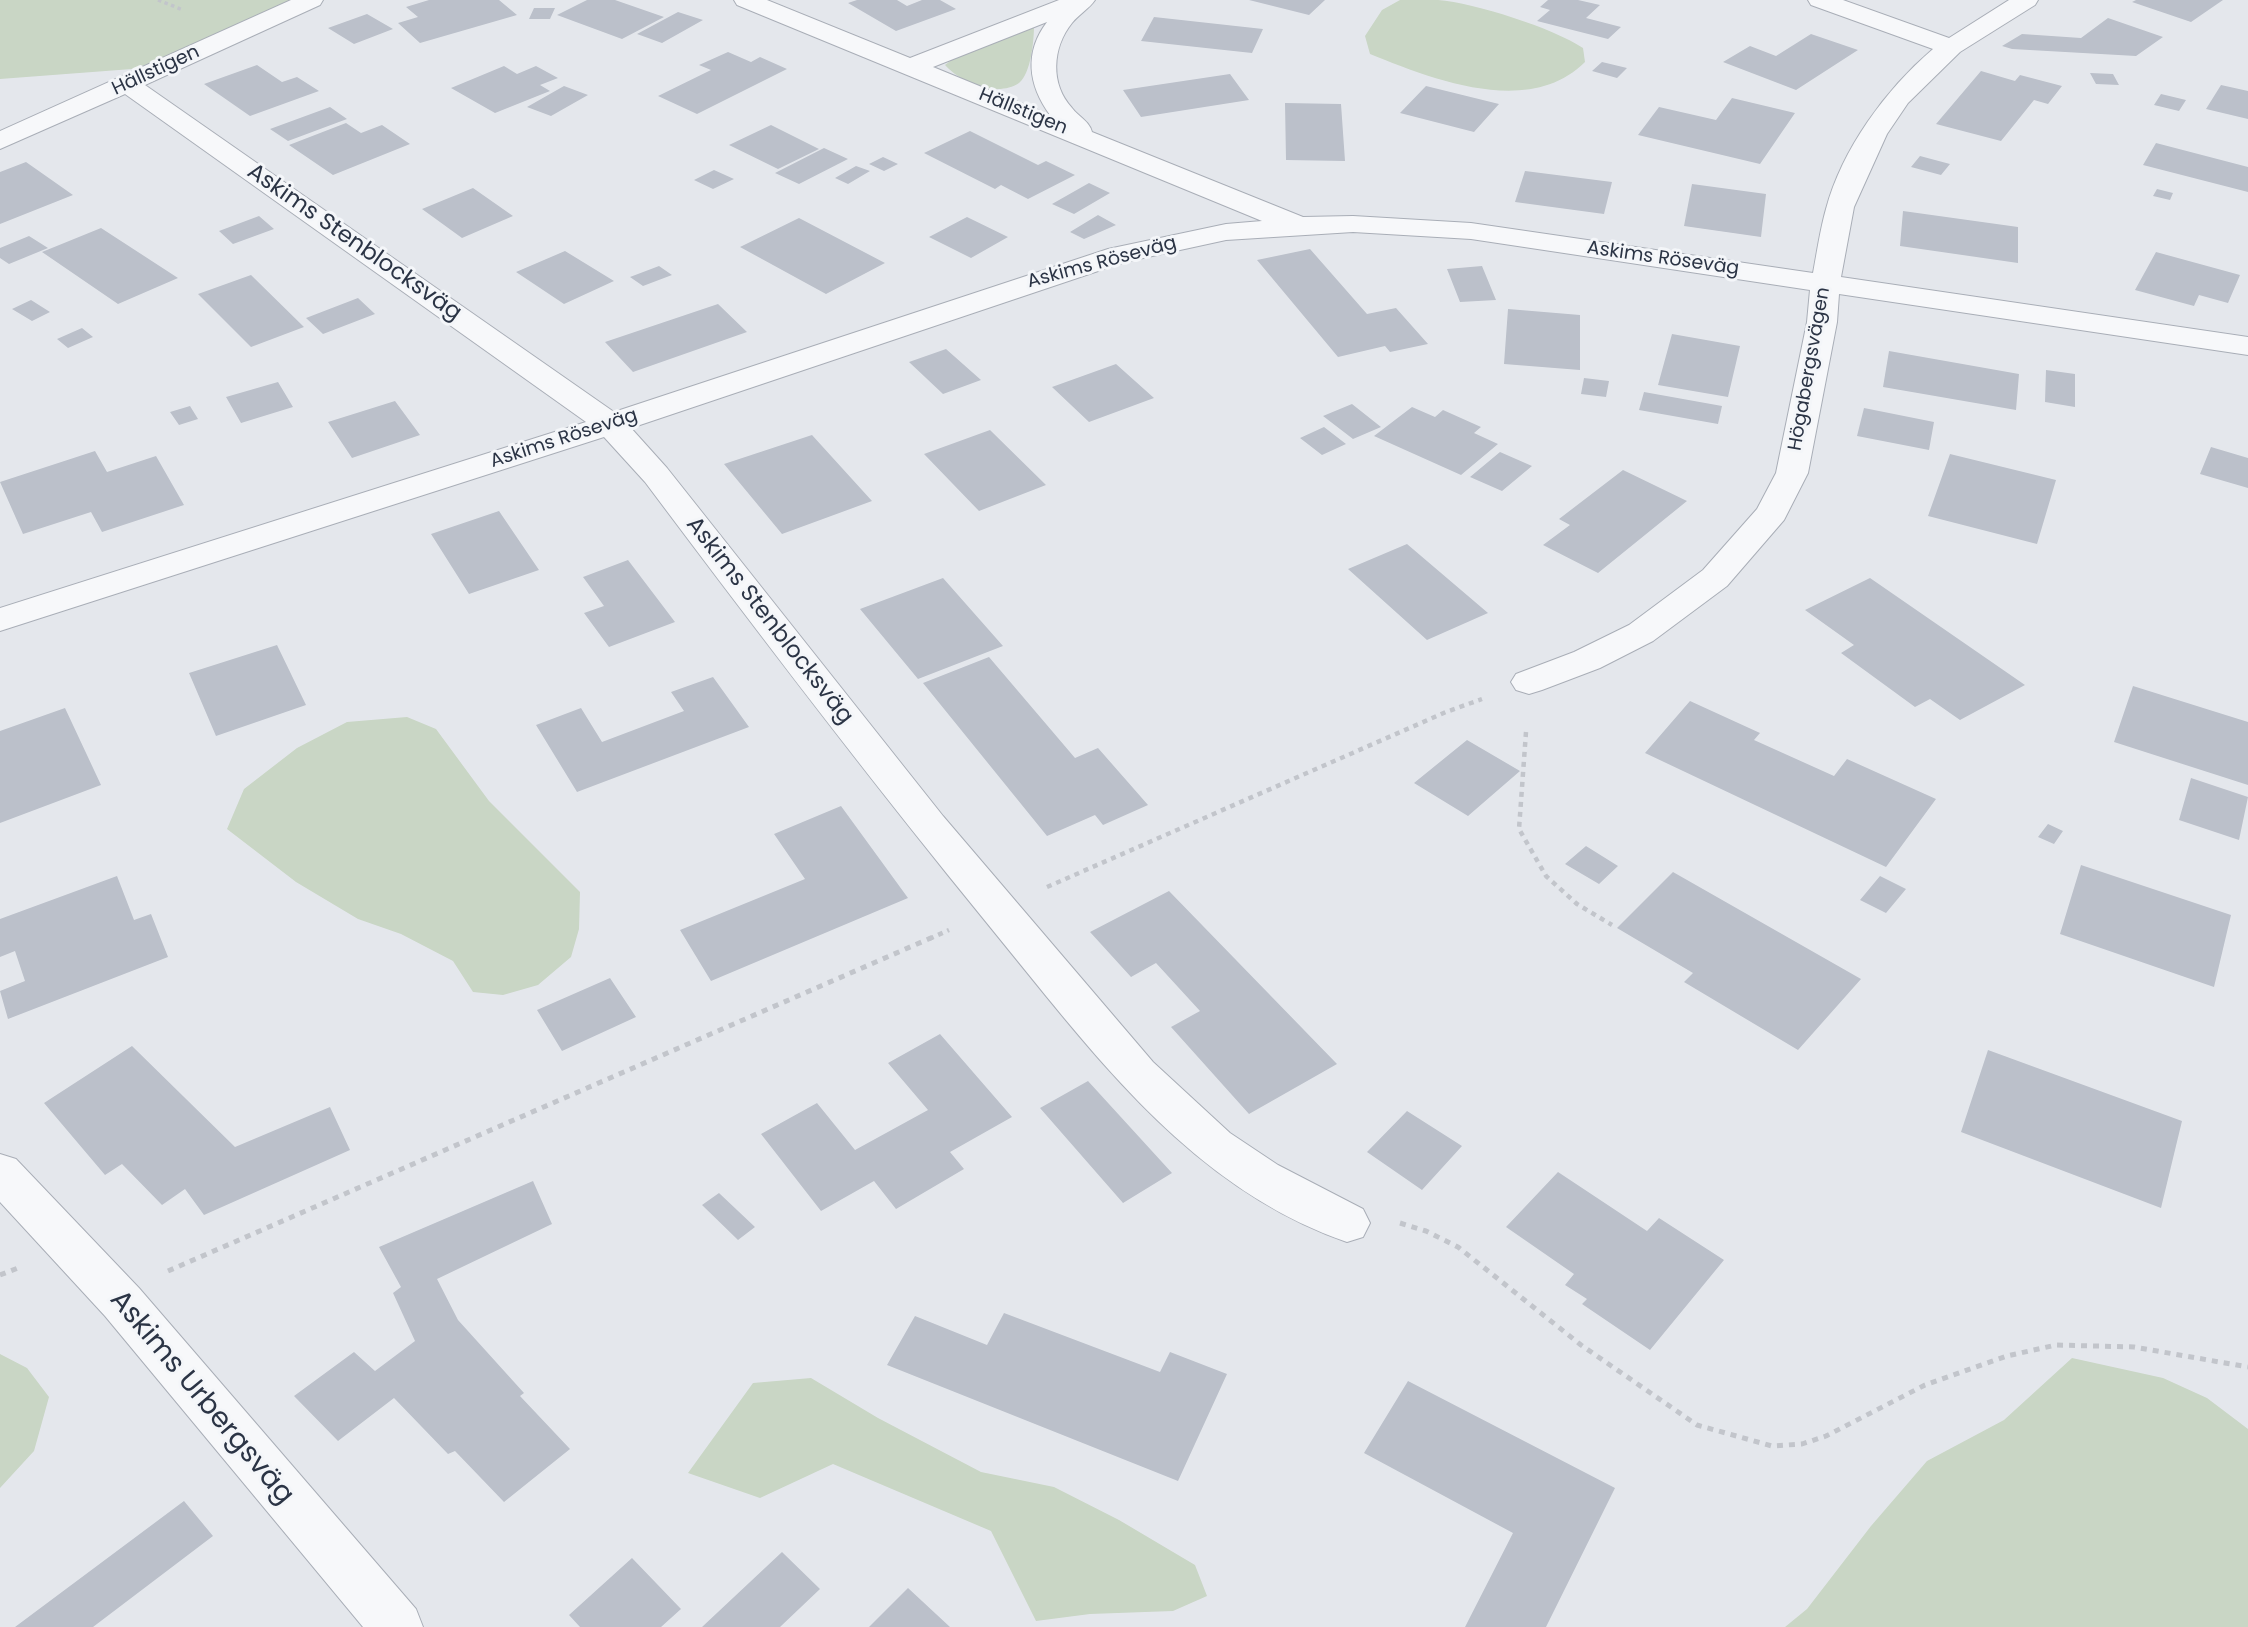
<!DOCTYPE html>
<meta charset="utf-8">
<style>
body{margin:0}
canvas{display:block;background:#e4e7ec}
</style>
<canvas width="2248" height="1627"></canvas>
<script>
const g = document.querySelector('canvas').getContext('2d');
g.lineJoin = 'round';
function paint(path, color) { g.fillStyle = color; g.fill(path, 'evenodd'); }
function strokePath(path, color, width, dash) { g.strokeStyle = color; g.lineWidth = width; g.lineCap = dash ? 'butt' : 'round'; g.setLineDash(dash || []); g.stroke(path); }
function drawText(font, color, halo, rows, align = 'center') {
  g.font = font + ' Poppins,sans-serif'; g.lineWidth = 6; g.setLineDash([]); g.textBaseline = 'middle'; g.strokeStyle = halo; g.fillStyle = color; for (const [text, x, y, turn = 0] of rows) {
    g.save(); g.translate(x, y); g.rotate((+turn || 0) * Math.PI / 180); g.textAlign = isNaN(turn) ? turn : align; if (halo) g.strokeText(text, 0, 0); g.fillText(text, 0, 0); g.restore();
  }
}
paint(new Path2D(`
 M0,0H294L168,58L132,69L0,79Z
 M1400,0C1412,0 1426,0 1438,0C1475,3 1553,28 1583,48L1585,62C1529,118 1432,79 1370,54L1365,36L1382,10Z
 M1034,26C1034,40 1031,74 1019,83C997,98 960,82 945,65L958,55Z
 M407,717L436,729L489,801L580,892L579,929L571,957L538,985L503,995L473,992L453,961L401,934L358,919L296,882L227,829L244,789L297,748L347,722Z
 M0,1354L27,1368L49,1397L34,1451L0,1488Z
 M2072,1358L2163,1378L2207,1398L2248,1429V1627H1785L1807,1609L1871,1526L1927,1461L2004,1420Z
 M811,1378L878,1418L981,1472L1054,1487L1119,1520L1195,1565L1207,1596L1173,1611L1090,1614L1036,1621L991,1531L833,1464L760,1498L688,1473L753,1383Z`), '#c9d6c5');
paint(new Path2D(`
 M429,0H499L517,15L420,43L398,23L418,17L406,7Z
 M587,0H615L664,17L622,39L557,15Z
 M857,0H897L907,6L922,0H940L956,9L896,31L848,3Z
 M1249,0H1325L1309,15Z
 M1548,0H1578L1600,5L1586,18L1621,27L1608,39L1537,21L1550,10L1540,7Z
 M2136,0H2223L2191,22L2132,2Z
 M534,8H555L550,19H529Z
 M678,12L703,20L662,43L637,34Z
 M367,14L393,29L354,44L328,28Z
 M1154,17L1263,29L1252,53L1141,41Z
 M2108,18L2163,37L2136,56L2012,49L2002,46L2022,34L2081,38Z
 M1811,34L1858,50L1796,90L1723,62L1750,46L1776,56Z
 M728,52L751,62L760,57L787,69L697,114L658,96L711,70L699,65Z
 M1602,62L1627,68L1617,78L1592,71Z
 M257,65L282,82L297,77L319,91L250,116L204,84Z
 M504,66L517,74L536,66L558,78L540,85L550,91L495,113L451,88Z
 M1981,71L2015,81L2020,75L2062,86L2048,104L2034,100L2001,141L1936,124Z
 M2090,73L2113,74L2119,85L2096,84Z
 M1230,74L1249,100L1141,117L1123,90Z
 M2221,85L2248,91V119L2206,109Z
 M564,86L588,95L551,116L527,107Z
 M1426,86L1499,104L1474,132L1400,113Z
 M2161,94L2186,100L2179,111L2154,105Z
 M1732,98L1795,113L1760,164L1638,135L1659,107L1716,120Z
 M1285,103L1341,104L1345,161L1286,160Z
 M330,107L347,119L288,141L270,129Z
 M346,123L361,133L382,125L410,144L333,175L289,145Z
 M771,125L819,149L778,169L729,145Z
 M970,131L1038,165L1046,161L1075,175L1028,199L1001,185L995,189L924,153Z
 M2156,143L2248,167V192L2143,165Z
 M824,148L848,159L799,184L775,173Z
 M1920,156L1950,164L1941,175L1911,167Z
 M883,157L898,164L884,171L869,164Z
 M26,162L73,195L0,224V172Z
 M856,166L870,171L848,184L835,178Z
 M714,170L734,179L713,189L694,180Z
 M1525,171L1612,182L1604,214L1515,202Z
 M1089,183L1110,193L1074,214L1052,204Z
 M1692,184L1766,194L1761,237L1684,226Z
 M473,188L513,216L462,238L422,209Z
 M2157,189L2173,193L2170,200L2153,196Z
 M1903,211L2018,227V263L1900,246Z
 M1098,215L1116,225L1084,239L1070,232Z
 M259,216L274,229L233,244L219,231Z
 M967,217L1008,237L971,258L929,237Z
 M799,218L885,263L826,294L740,247Z
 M101,228L178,278L118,304L42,252Z
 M29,236L48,248L9,264L0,258V248Z
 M1310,249L1367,314L1396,308L1428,344L1390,352L1385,346L1338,357L1257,260Z
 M565,251L614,281L564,304L516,272Z
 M2156,252L2240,275L2228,303L2199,295L2194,306L2135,290Z
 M659,266L672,275L643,286L630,277Z
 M1482,266L1496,300L1460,302L1447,269Z
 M251,275L304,327L251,347L198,294Z
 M358,298L375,314L323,334L306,318Z
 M31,300L50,312L32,321L12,309Z
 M718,304L747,332L633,372L605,342Z
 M1508,309L1580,315V370L1504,364Z
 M82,328L93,337L68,348L57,339Z
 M1672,334L1740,346L1728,397L1658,385Z
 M946,349L981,380L943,394L909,362Z
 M1889,351L2019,374L2016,410L1883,387Z
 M1116,364L1154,398L1089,422L1052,387Z
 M2046,370L2075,374V407L2045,402Z
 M1584,378L1609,381L1606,397L1581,394Z
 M278,382L293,407L241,423L226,397Z
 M1644,392L1722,406L1718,424L1639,410Z
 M395,401L420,435L352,458L328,422Z
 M1352,404L1381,427L1353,439L1323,416Z
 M190,406L198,419L179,425L170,412Z
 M1412,407L1435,417L1443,410L1481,427L1474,433L1498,444L1461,475L1374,436Z
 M1864,408L1934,422L1929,450L1857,436Z
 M1324,427L1346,444L1322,455L1300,438Z
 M990,430L1046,485L979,511L924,454Z
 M812,435L872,501L782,534L724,464Z
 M2211,447L2248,458V488L2200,474Z
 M95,451L107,472L156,456L184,505L102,532L91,512L23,534L0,482Z
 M1500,452L1532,466L1502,491L1470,477Z
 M1950,454L2056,480L2037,544L1928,516Z
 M1623,470L1687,501L1598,573L1543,545L1570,525L1559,519Z
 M499,511L539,570L469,594L431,534Z
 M1407,544L1488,613L1427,640L1348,569Z
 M628,560L675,622L609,647L584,613L604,606L583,577Z
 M943,578L1003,646L918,679L860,609Z
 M1870,578L2025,685L1960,720L1930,699L1915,707L1841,653L1854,645L1805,610Z
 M277,645L306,705L216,736L189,673Z
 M989,657L1075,758L1098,748L1148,805L1103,825L1095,815L1047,836L923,683Z
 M713,677L749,727L577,792L536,725L581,708L602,742L684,711L671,692Z
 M2133,686L2248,722V785L2114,742Z
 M1690,701L1760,733L1754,740L1834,776L1847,759L1936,799L1886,867L1645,753Z
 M65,708L101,785L0,823V731Z
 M1467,740L1520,771L1468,816L1414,783Z
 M2191,778L2248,797L2239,840L2179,820Z
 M841,806L908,898L711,981L680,930L805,879L774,834Z
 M2048,824L2063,831L2054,844L2038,837Z
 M1586,846L1618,866L1599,884L1565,864Z
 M2081,865L2231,915L2214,987L2060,934Z
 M1673,872L1861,979L1798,1050L1684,982L1693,973L1617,928Z
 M117,876L134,920L151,914L168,957L8,1019L0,991L25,981L15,951L0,957V919Z
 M1880,876L1906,889L1886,913L1860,900Z
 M1169,891L1337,1064L1249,1114L1171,1027L1200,1011L1156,963L1131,977L1090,932Z
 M610,978L636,1017L562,1051L537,1010Z
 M940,1034L1012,1117L950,1152L964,1169L896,1209L874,1181L821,1211L761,1134L817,1103L855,1150L928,1110L888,1063Z
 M132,1046L235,1147L330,1107L350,1150L204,1215L185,1189L162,1205L122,1164L105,1175L44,1103Z
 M1988,1050L2182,1121L2161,1208L1961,1132Z
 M1088,1081L1172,1173L1123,1203L1040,1108Z
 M1407,1111L1462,1146L1422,1190L1367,1152Z
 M1558,1172L1647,1231L1659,1218L1724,1260L1650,1350L1582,1304L1587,1299L1565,1285L1574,1274L1506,1227Z
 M533,1181L552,1224L437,1279L458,1320L524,1393L520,1396L570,1449L504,1502L455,1451L448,1454L394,1398L338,1441L294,1396L354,1352L375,1371L415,1341L393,1293L401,1287L379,1247Z
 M719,1193L755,1227L738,1240L702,1205Z
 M1004,1313L1160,1372L1170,1352L1227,1374L1178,1481L887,1365L915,1316L987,1345Z
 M1408,1381L1615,1488L1546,1627H1465L1513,1533L1364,1453Z
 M184,1501L213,1536L93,1627H15Z
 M782,1552L820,1589L780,1627H702Z
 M632,1558L681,1609L661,1627H580L569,1615Z
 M908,1588L950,1627H869Z`), '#bbc0ca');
const minor = new Path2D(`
 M291,0H323L320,5L145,85L614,412L1108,249L1226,224L1262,221L737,5L734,0H767L910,58L1059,0H1095C1089,9 1079,14 1072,23C1052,48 1050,84 1072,108C1078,116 1090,122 1092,132L1303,217L1353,216L1471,223L1813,273C1817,252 1820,230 1826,209C1842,149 1886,89 1933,49L1811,5L1808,0H1843L1949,38L2009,0H2038L2035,5L1960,52L1908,103L1887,134L1854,207L1841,277L2248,337V355L1839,294L1837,322L1808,473L1784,520L1727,586L1653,641L1600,668L1542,690L1529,694L1516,690L1511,682L1516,674L1574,652L1629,625L1703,570L1757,509L1776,473L1807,322L1810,290L1471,239L1353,232L1226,240L1125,262L631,428L667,468L943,816L1153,1062L1230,1133L1278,1165L1363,1209L1370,1223L1363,1237L1347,1242C1214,1196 1124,1092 1038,986C1008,949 978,912 948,875C844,746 744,614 645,482L604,437L0,631V608L586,422L125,94L0,149V131ZM1047,22C1024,52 1028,85 1050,115L933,67Z
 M0,1154L16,1159L139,1288L416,1609L423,1627H363L105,1316L0,1202Z`);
strokePath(minor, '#a9aeb7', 2);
strokePath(new Path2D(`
 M158,0L183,10`), '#c2c5cb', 3.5, [3.5, 3.5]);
strokePath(new Path2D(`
 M1526,732L1519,829L1546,876L1577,904L1612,925
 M1047,887L1446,712L1482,699
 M929,939L949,930`), '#c2c5cb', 4.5, [5, 5]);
strokePath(new Path2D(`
 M1400,1223L1426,1231L1458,1247L1581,1345L1697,1425L1772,1446L1802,1444L1826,1436L1925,1385L2007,1356L2056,1345L2134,1347L2248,1367
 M168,1271L933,937
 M0,1275L18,1268`), '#c2c5cb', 5, [6, 6]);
paint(minor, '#f7f8fa');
drawText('19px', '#2b3445', '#f4f6f9', [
 ["Hällstigen",156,71,-25],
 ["Hällstigen",1023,112,22],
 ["Askims Röseväg",1663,259,8],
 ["Askims Röseväg",1102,263,-15],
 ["Högabergsvägen",1810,369,-80],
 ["Askims Röseväg",564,439,-18]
]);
drawText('23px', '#2b3445', '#f4f6f9', [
 ["Askims Stenblocksväg",354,243,35],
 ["Askims Stenblocksväg",769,621,52]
]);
drawText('28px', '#2b3445', '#f4f6f9', [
 ["Askims Urbergsväg",201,1398,50]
]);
</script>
